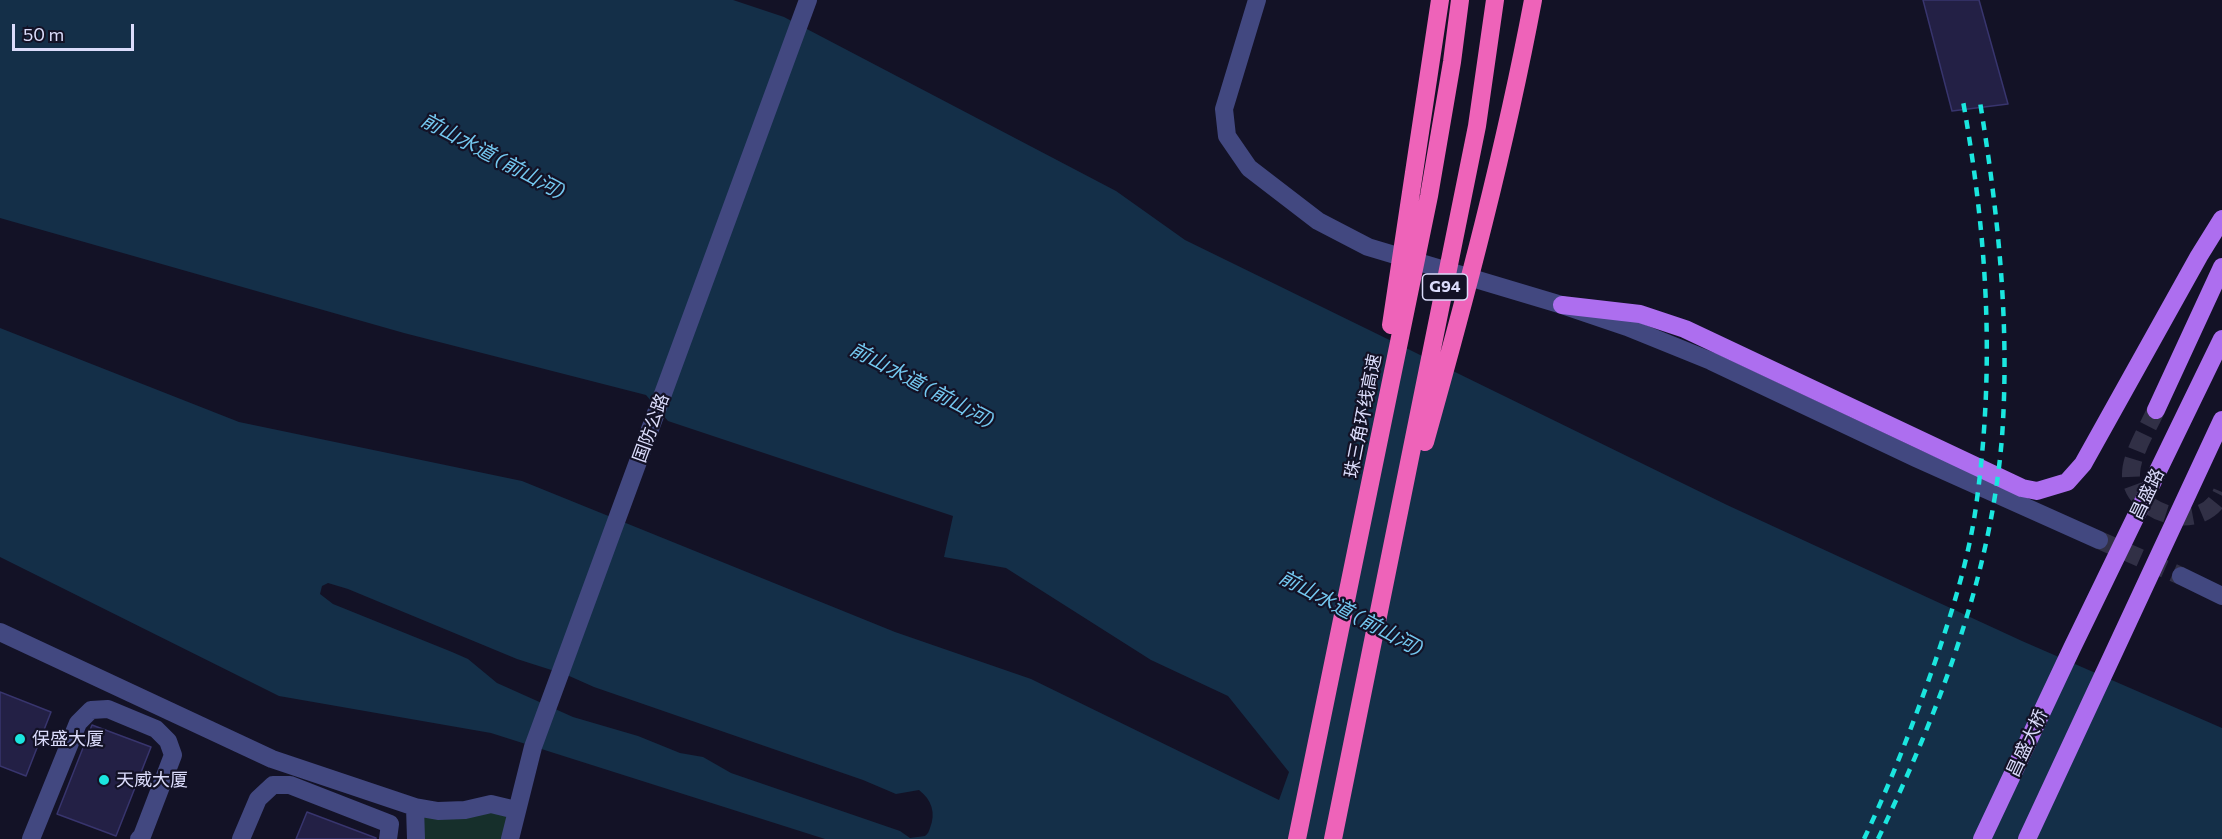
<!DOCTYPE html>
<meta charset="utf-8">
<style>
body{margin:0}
#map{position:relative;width:2222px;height:839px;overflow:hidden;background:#131226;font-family:Commissioner,sans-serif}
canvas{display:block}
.scale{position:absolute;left:12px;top:24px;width:122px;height:27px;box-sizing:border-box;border:3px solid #dbdcfb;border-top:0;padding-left:8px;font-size:18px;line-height:21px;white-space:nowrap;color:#dbdcfb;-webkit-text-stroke:4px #131226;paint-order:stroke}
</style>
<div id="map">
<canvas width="2222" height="839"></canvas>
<div class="scale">50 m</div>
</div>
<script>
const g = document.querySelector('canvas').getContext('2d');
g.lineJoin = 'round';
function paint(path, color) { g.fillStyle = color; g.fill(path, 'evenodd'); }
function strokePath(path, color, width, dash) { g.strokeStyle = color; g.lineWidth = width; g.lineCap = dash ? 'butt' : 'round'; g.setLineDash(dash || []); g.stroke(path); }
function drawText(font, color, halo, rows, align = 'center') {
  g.font = font + ' Commissioner,"Noto Sans SC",sans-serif'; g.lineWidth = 4.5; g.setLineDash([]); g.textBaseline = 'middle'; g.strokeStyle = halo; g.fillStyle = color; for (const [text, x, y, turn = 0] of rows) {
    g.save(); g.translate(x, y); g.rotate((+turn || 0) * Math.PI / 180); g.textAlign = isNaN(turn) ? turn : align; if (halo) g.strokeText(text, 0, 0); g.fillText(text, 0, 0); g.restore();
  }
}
paint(new Path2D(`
 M418,810L513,812L507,839H419Z`), '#162f2b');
paint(new Path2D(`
 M0,0H733L784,17L1116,191L1185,240L1727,505L2022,641L2222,728V839H825L491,733L279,696L0,557V328L239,422L522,481L895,632L1031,679L1279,800L1289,772L1228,696L1151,660L1006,568L944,557L953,516L668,421L646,395L404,333L0,218ZM328,583L348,589L517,659L567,675L594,687L863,780L896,794L919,790C932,800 936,813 930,828C929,831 928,834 925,836C921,837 914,837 910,838L900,831L731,773L703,757L680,753L638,736L573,717L497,683L468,659L452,652L333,604L320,594L322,586Z`), '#142f48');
const building = new Path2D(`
 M1923,0H1979L2008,104L1952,111Z
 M0,692L51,712L26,776L0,766Z
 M92,725L151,747L116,836L57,814Z
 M307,812L376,838V839H296Z`);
paint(building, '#232045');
strokePath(building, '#38356e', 1.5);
strokePath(new Path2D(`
 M2099,540L2181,576`), '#313046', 18, [18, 9]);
strokePath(new Path2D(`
 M2156,410C2148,428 2131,455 2131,474C2129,512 2203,538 2222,492`), '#313046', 18, [18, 9]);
strokePath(new Path2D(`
 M1257,0L1224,109L1227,136L1249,168L1318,221L1368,247L1562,305L1627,327L1711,361L1916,458L2099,540
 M2181,576L2222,596
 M0,632L272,759L415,807L438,811L465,810L491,804L516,810
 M415,807L416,839
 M31,839L78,723L91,710L108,709L156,729L168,741L173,755L142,836L139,839
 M241,839L258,799L273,785H290L390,824L388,839
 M510,839L533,747L808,0`), '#424880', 18);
strokePath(new Path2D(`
 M1562,305L1640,314L1685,329L2022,488L2037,491L2067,482L2083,464L2199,256L2222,219
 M2156,410L2222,267
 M1982,839L2072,648L2222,339
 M2027,839L2222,420`), '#ad6eef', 18);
strokePath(new Path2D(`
 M1391,325L1440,0
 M1425,442C1466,296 1505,149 1533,0
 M1297,839L1429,196L1452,62L1460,0
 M1333,839L1477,126L1495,0`), '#ee63b9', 18);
strokePath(new Path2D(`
 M1864,839C1891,782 1914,722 1935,662C1953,609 1970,555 1977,499C1995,363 1987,236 1963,101
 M1878,839C1938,713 1991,577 2002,437C2010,324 1998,213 1980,102`), '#1be6df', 4.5, [9, 8]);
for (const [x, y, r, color] of [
 [20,739,6,"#1be6df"],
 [104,780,6,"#1be6df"]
]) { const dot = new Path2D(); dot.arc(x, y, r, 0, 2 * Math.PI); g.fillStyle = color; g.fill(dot); strokePath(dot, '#131226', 2); }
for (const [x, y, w] of [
 [1445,287,45]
]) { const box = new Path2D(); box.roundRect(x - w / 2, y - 13, w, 26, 4.5); g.fillStyle = '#131226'; g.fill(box); strokePath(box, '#dbdcfb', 1.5); }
drawText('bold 16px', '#dbdcfb', null, [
 ["G94",1445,287]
]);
drawText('18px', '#dbdcfb', '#131226', [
 ["珠三角环线高速",1363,416,-79],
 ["国防公路",651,428,-70],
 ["昌盛路",2147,494,-64],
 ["昌盛大桥",2027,743,-65]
]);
drawText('18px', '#dbdcfb', '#131226', [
 ["保盛大厦",32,739],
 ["天威大厦",116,780]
], 'left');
drawText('italic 20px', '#74c8f0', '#131226', [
 ["前山水道 (前山河)",493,156,28],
 ["前山水道 (前山河)",922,385,28],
 ["前山水道 (前山河)",1351,613,28]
]);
</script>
